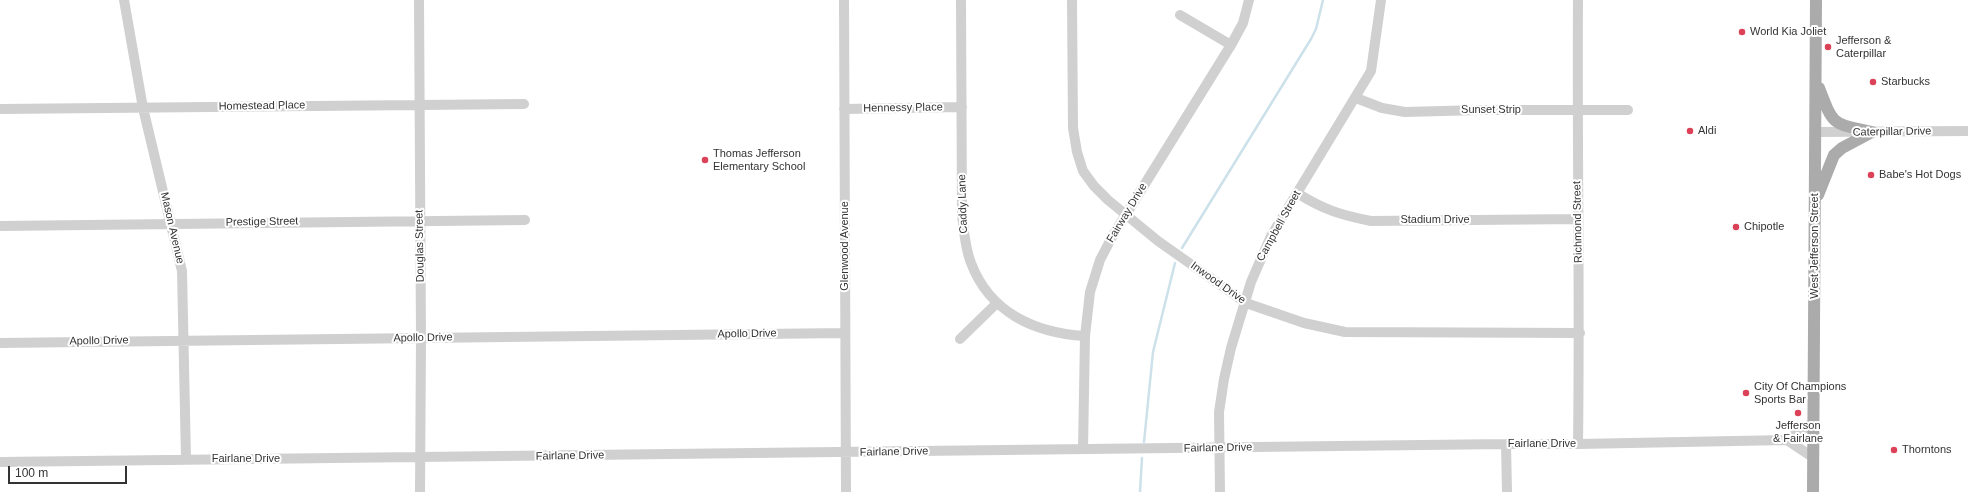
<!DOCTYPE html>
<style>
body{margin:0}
#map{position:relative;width:1968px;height:492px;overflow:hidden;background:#fff;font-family:Helvetica,sans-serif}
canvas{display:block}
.scale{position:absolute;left:8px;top:466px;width:119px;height:18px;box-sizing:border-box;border:2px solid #333;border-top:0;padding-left:5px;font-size:12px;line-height:14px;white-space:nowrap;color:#333;-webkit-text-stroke:3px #fff;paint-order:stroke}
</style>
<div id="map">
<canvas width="1968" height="492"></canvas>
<div class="scale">100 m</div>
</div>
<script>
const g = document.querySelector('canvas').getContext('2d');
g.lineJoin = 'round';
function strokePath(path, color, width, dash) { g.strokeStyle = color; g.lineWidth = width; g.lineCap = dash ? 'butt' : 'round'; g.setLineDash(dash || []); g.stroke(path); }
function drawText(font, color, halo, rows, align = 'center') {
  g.font = font + ' Helvetica,sans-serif'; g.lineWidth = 4; g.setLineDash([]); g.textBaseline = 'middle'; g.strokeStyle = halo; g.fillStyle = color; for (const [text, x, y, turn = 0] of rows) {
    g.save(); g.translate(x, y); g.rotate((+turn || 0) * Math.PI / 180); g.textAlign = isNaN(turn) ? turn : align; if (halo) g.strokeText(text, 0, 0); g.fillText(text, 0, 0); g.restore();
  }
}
strokePath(new Path2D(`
 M1182,248L1311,39L1316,29L1323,0
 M1144,442L1153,352L1175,263
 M1140,492L1142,458`), '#cde1ea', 2.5);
strokePath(new Path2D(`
 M124,0L143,108L182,271L186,459
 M419,0L421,338L420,492
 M844,0L846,492
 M961,0L962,215C964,231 965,248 971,263C990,313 1035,333 1085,336
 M1072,0L1073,128L1077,152L1083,171L1094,186L1108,200L1158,241L1246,303L1304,323L1345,332L1580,333
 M1578,0C1577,148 1580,296 1578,444
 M1180,15L1231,45
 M1356,98L1382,108L1405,112L1480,110H1628
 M0,109L524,104
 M844,109L962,107
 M1816,132L1968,131
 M1297,193C1324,210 1341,215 1371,221L1578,219
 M0,226L525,220
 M960,339L997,303
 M0,343L845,333
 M1787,440L1814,458
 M1506,444L1507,492
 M1083,449L1085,336L1090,292L1100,260L1112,237L1231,45L1243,23L1249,0
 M0,462L1506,444H1578L1787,440L1814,422
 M1220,492L1219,412L1224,379L1231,348L1251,282L1271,236L1371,71L1381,0`), '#d0d0d0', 10);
strokePath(new Path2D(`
 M1819,88C1834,127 1832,123 1872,132
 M1818,195L1834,155L1842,148L1872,132
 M1813,492L1816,0`), '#ababab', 12);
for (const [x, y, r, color] of [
 [1742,32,4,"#dc4257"],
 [1828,47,4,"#dc4257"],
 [1873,82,4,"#dc4257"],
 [1690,131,4,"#dc4257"],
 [705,160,4,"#dc4257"],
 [1871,175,4,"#dc4257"],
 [1736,227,4,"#dc4257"],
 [1746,393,4,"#dc4257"],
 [1798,413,4,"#dc4257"],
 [1894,450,4,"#dc4257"]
]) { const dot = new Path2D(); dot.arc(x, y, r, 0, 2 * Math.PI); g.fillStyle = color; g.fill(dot); strokePath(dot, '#fff', 1.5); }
drawText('11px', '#333', '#fff', [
 ["World Kia Joliet",1750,32],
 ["Jefferson &",1836,41],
 ["Caterpillar",1836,54],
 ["Starbucks",1881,82],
 ["Aldi",1698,131],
 ["Thomas Jefferson",713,154],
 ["Elementary School",713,167],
 ["Babe's Hot Dogs",1879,175],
 ["Chipotle",1744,227],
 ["City Of Champions",1754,387],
 ["Sports Bar",1754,400],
 ["Jefferson",1798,426,"center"],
 ["& Fairlane",1798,439,"center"],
 ["Thorntons",1902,450]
], 'left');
drawText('11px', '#333', '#fff', [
 ["Homestead Place",262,106,-1],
 ["Hennessy Place",903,108,-1],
 ["Sunset Strip",1491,110],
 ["Caterpillar Drive",1892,132,-1],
 ["Caddy Lane",963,204,-92],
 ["Fairway Drive",1127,213,-59],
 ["Stadium Drive",1435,220],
 ["Prestige Street",262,222,-1],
 ["Richmond Street",1578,222,-91],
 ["Campbell Street",1279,226,-61],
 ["Mason Avenue",172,228,77],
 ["Douglas Street",420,246,-91],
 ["Glenwood Avenue",845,246,-90],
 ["West Jefferson Street",1815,246,-90],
 ["Inwood Drive",1218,283,35],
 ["Apollo Drive",747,334,-1],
 ["Apollo Drive",423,338,-1],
 ["Apollo Drive",99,341,-1],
 ["Fairlane Drive",1542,444],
 ["Fairlane Drive",1218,448,-1],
 ["Fairlane Drive",894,452,-1],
 ["Fairlane Drive",570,456,-1],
 ["Fairlane Drive",246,459]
]);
</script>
